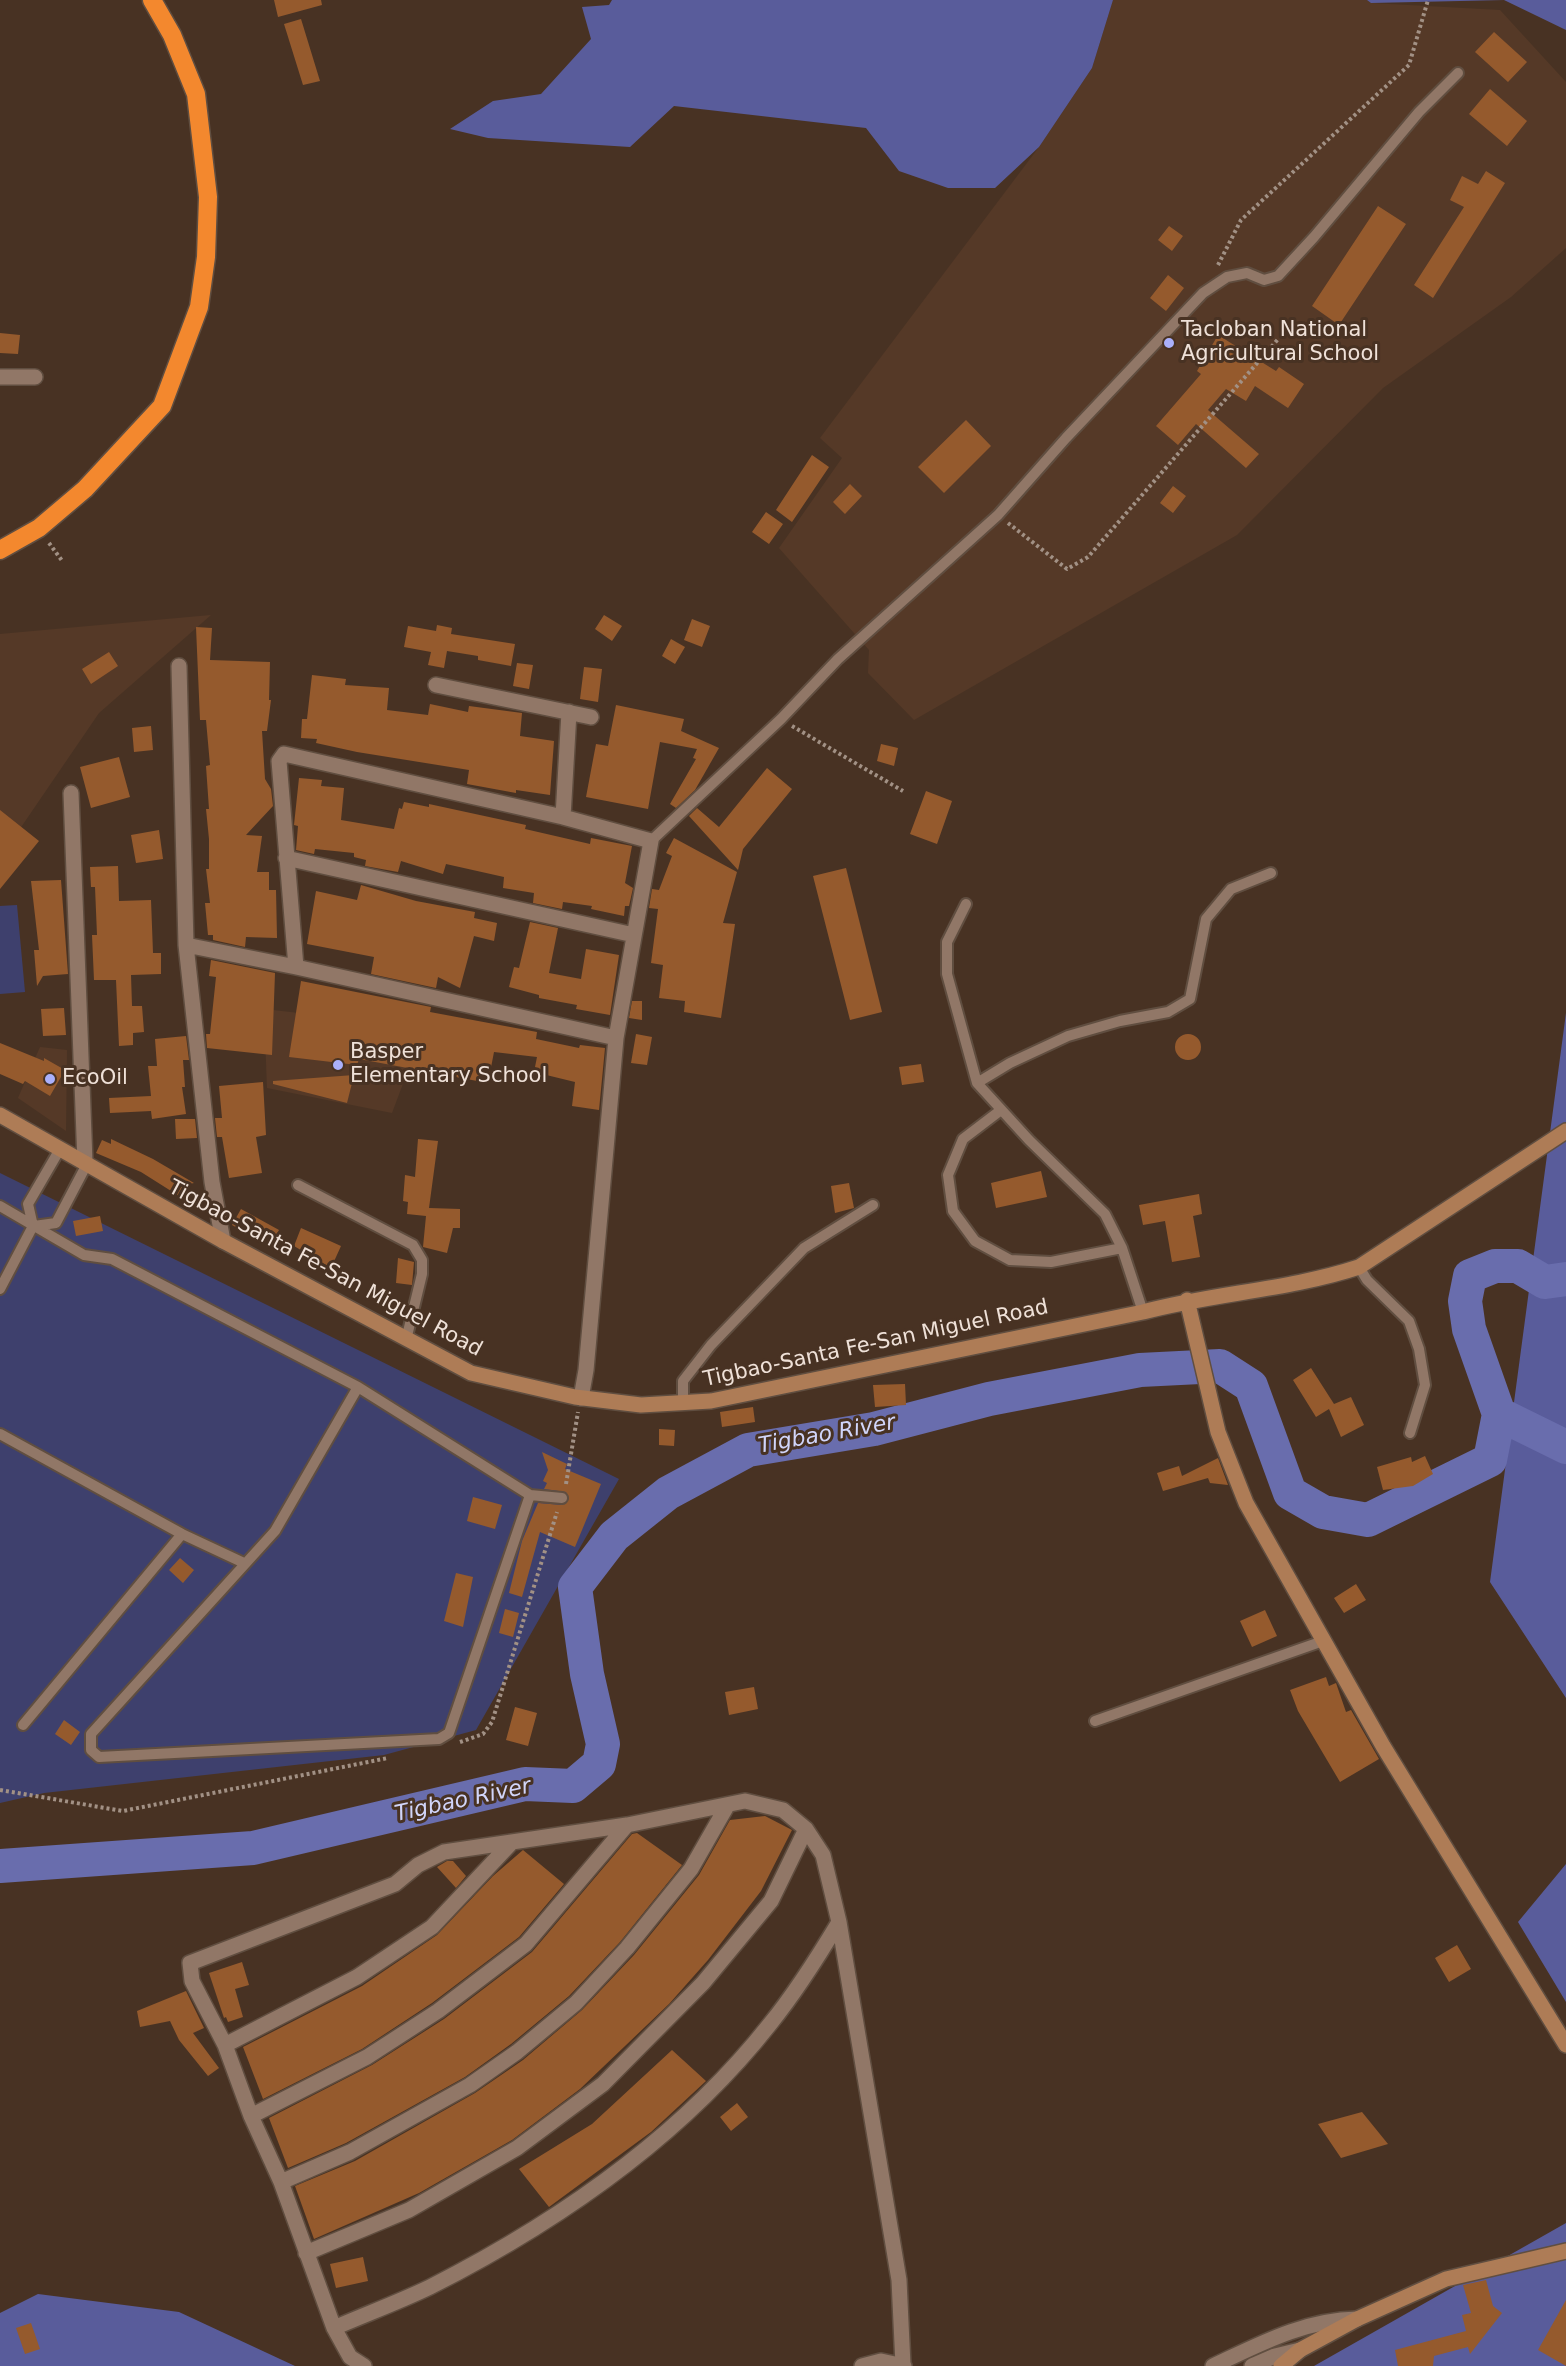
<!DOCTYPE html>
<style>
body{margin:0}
canvas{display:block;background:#483223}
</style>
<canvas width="1566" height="2366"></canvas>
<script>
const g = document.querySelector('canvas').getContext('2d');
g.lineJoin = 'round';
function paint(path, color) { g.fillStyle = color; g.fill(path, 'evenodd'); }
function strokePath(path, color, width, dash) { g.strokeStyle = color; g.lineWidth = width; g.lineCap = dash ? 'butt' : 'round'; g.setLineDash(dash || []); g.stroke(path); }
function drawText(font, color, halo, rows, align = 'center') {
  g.font = font + ' "DejaVu Sans",sans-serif'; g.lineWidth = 6; g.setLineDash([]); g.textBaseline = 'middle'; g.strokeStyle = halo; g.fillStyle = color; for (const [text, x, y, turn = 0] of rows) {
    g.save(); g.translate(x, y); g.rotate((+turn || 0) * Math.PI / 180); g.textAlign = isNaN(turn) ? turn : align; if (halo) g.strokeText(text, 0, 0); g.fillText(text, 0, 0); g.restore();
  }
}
paint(new Path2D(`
 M1113,0H1367L1371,3L1500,10L1566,82V248L1511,297L1383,388L1237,535L914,720L868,673L869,650L779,548L842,458L820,438L1039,147L1092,68Z
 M211,615L99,713L0,858V634Z
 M264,1009L299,1013L419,1041L392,1113L267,1088Z
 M40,1047L67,1050L66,1131L18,1098Z`), '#553927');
paint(new Path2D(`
 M17,905L25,992L0,994V906Z
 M0,1173L619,1479L476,1730L384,1755L44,1793L0,1803Z`), '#3e406d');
paint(new Path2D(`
 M612,0H1113L1092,68L1039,147L995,188H948L899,171L866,128L674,106L630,147L488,138L450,129L493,101L541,94L591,39L582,7L609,5Z
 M1367,0H1566V30L1504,0L1371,3Z
 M1566,1013V1698L1490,1582Z
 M1566,1864V2002L1518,1922Z
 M1566,2223V2366H1314Z
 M38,2294L179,2312L295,2366H0V2313Z`), '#595c9b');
strokePath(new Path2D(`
 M1499,1414L1566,1447
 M0,1866L253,1848L525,1784L573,1786L599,1764L603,1744L587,1674L575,1587L614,1536L668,1493L748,1450L874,1429L989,1399L1140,1370L1220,1366L1251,1386L1290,1493L1323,1512L1368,1520L1490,1460L1499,1414L1469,1329L1465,1301L1470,1276L1495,1266H1518L1545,1282L1566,1279`), '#696dad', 34);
paint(new Path2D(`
 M274,0H321L322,5L278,17Z
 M301,19L320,81L303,85L284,24Z
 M1494,32L1527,62L1508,82L1475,52Z
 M1490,89L1527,121L1507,146L1469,114Z
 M1486,171L1505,183L1433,298L1414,285L1464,207L1450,200L1462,176L1478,184Z
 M1378,206L1406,224L1339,325L1312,306Z
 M1169,226L1183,236L1172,251L1158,240Z
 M1168,275L1184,288L1166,311L1150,298Z
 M0,333L20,335L18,354L0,353Z
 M1218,335L1276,371L1279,367L1304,384L1288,408L1255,386L1246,401L1226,389L1208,410L1259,454L1246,468L1196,424L1178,445L1156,426L1201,374L1197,371Z
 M966,420L991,446L944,493L918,467Z
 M812,455L829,467L792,522L776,510Z
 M850,484L862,496L845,514L833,502Z
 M1173,486L1186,496L1173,513L1160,503Z
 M766,512L783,524L769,544L752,532Z
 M604,615L622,626L612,641L595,629Z
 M692,619L710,626L702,647L684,640Z
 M437,625L452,628L451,634L515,644L511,666L478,660V656L447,651L444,668L428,665L431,652L404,647L408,626L436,631Z
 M196,627L212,628L210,660L270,662L269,700H271L267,731H262L265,779L271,789L273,806L246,835L262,836L257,872H269V890H276L277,938L246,937L245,947L213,940V935H208L205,903H210L206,869H209V839L206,809H209L206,766L210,765L206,720H200Z
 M671,639L685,647L675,664L662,656Z
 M109,652L118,666L91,684L82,669Z
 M517,663L533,665L529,689L513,686Z
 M584,667L602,669L598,702L580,699Z
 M312,675L346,679L345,685L389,688L387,710L428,715L430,704L468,712L469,706L522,713L520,736L554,741L550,795L516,790V793L467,784L469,770L357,752L316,743L317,739L301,738L302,719H307Z
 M616,705L684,719L681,731L719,748L695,790L676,808L670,804L696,759L693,758L697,749L660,742L648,809L586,797L596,744L608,746Z
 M151,726L153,750L134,752L132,728Z
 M881,744L898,748L894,766L877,761Z
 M119,757L130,797L91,808L80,767Z
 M767,768L792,789L743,849L738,870L689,816L697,808L719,827Z
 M299,778L322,780L321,786L344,788L341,820L394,829L399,808L402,809L404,802L429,807V804L526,825L525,829L590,844L591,838L632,846L625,883L633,888L629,906H625L624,916L591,909L592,906L563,902L562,909L533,903L534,893L503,888L504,877L446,864L443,874L401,861L398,872L365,866L366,860L354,857V853L315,849L314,854L296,850L298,826L294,825Z
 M926,791L952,801L937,844L910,834Z
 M0,810L39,841L0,889Z
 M159,830L163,859L136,863L131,835Z
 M674,838L737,872L723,923L735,924L721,1018L684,1012L685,1001L659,998L663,965L651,963L658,909L649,908L652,889L659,890L672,856L666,853Z
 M118,866L119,901L151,900L153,953H161V974L131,975L132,1006H142L144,1032L133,1033V1045L119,1046L116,980H94L92,935H97L95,887H91L90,867Z
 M846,868L882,1012L850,1020L813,876Z
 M61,880L68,974L43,976L37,986L34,950H39L31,881Z
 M361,885L416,901L475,912L474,918L497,923L494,941L474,936L460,988L438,977L436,988L371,974L374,957L307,944L316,891L357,900Z
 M530,922L558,928L549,973L581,979L586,949L619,955L610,1015L576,1009L577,1005L539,998V995L509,987L514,967L519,968Z
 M211,960L275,973L272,1055L207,1048L206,1034H210L216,977L209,976Z
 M301,981L431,1007L430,1012L537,1032L536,1039L579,1048L580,1045L605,1048L599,1110L572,1106L575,1082L534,1072L537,1057L494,1052L488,1083L359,1059L357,1065L289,1057Z
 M632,1001H642V1020L629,1018Z
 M64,1008L66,1035L43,1036L41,1009Z
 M636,1034L652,1037L647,1065L631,1063Z
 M1175 1047a13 13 0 1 1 26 0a13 13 0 1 1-26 0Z
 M186,1036L189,1060H183L185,1087H182L186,1114L152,1119L151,1111L110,1113L109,1098L151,1096L148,1066H157L155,1039Z
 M0,1043L44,1061V1058L65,1070L50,1096L25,1081L23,1084L0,1074Z
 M921,1064L924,1082L902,1085L899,1067Z
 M354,1075L347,1103L273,1084V1081Z
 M263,1082L266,1135L256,1137L262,1173L229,1178L222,1137H217L215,1118H222L219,1086Z
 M175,1119H195L197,1138L176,1139Z
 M111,1139L153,1159L194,1183L185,1185L179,1196L141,1172L96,1153L102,1140L111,1144Z
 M418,1139L438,1141L429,1208L460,1209V1228H453L447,1253L423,1247L426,1216L407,1214L408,1202L403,1201L405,1175L415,1177Z
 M1041,1171L1047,1197L996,1208L991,1183Z
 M849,1183L854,1208L835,1213L831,1186Z
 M1199,1194L1202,1214L1193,1216L1200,1257L1172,1262L1165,1221L1143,1225L1139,1205Z
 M241,1209L279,1230L270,1246L232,1225Z
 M100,1216L103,1231L76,1236L73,1221Z
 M301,1228L341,1246L331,1268L294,1246Z
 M398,1258L414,1262L412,1285L396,1283Z
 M1311,1368L1334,1404L1351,1397L1364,1425L1341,1437L1329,1409L1316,1417L1293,1380Z
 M905,1384L906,1405L875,1407L873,1385Z
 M753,1407L755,1422L722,1427L720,1412Z
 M659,1429L675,1430L674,1446L659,1445Z
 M542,1452L567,1464L565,1469L601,1484L575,1547L540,1532L522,1597L509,1593L522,1541L538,1503L562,1505L569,1499L566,1492L544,1489L547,1483L543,1481L548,1470Z
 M1425,1456L1433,1474L1413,1486L1383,1490L1377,1467L1411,1457L1412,1462Z
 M1218,1458L1228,1485L1210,1483L1208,1478L1163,1491L1157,1473L1179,1466L1182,1476Z
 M473,1497L502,1505L495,1529L467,1521Z
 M180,1558L194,1570L183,1583L169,1570Z
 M456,1573L473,1577L463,1627L444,1621Z
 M1356,1584L1366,1600L1344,1613L1334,1598Z
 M505,1609L519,1613L513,1637L499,1633Z
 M1265,1610L1277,1636L1252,1647L1240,1621Z
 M1326,1677L1329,1686L1336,1683L1346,1712L1351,1710L1379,1759L1340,1782L1298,1711L1290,1690Z
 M754,1687L758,1709L729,1715L725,1692Z
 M515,1707L537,1713L528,1746L506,1740Z
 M64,1720L80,1732L71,1745L55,1734Z
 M765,1816L792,1830L761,1891L708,1960L669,2004L580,2089L512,2140L419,2193L314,2239L295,2186L355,2161L475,2093L523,2060L582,2010L634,1955L699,1875L730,1820Z
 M637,1833L682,1865L620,1942L569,1996L511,2044L465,2077L346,2143L288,2168L269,2118L372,2065L444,2019L532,1952L632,1834Z
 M523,1850L564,1884L519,1937L432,2003L362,2049L263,2099L243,2047L362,1986L437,1935L493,1876Z
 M447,1861H453L466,1876L456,1888L437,1867Z
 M1457,1945L1471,1969L1449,1982L1435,1958Z
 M242,1962L249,1985L235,1989L243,2017L228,2022L226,2017L224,2018L209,1973Z
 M186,1991L204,2028L193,2033L219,2068L208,2076L179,2040L170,2021L140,2027L137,2011Z
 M672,2050L706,2081L651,2132L549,2207L519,2169L592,2124Z
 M737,2103L748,2117L731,2131L720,2117Z
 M1362,2112L1388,2144L1341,2158L1318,2124Z
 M363,2257L368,2281L336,2288L330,2264Z
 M1486,2280L1493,2306L1502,2313L1470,2354L1468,2347L1434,2356L1433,2366H1398L1395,2350L1466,2331L1462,2315L1471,2313L1463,2285Z
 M1566,2300V2366L1538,2350Z
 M31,2323L40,2349L25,2354L16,2328Z`), '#955a2d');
const lane = new Path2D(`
 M651,841L781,719L838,659L998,515L1066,438L1203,293L1227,277L1247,273L1264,280L1278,276L1314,237L1419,112L1458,73
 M966,904L947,942V974L977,1083L1029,1140L1105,1214L1122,1248L1143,1312
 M977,1083L1010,1063L1068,1036L1120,1021L1168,1012L1190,999L1206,919L1231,889L1271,873
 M1001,1110L963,1139L948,1175L953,1211L975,1241L1010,1260L1051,1262L1122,1248
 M298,1185L413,1245L422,1260V1274L406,1340
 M0,1206L84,1255L112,1259L358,1387L530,1495L562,1498
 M34,1226L56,1223L87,1164
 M1359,1267L1367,1280L1409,1321L1419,1349L1425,1385L1410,1433
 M0,1289L33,1226L28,1204L60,1149
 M358,1387L275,1531L91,1734V1750L99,1757L439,1739L449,1733L530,1495
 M683,1402V1381L711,1345L804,1248L873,1205
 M0,1434L182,1534L244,1563
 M1095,1721L1323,1641
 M23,1725L182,1534`);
const street = new Path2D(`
 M0,377H35
 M179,666L186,945L212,1182L223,1241
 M436,685L591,717
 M71,793L85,1162
 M563,817L569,712
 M286,858L634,935
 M186,945L296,967L616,1038
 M296,967L279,761L284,754L563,817L651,841L616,1038L586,1370L581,1398
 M225,2045L357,1977L432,1927L512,1842
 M251,2116L367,2057L438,2011L526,1944L627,1825
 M281,2182L350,2152L470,2085L517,2052L576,2003L627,1948L691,1869L727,1806
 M306,2253L409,2210L517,2148L603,2084L703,1983L771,1901L806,1829
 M334,2328C366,2314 399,2302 430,2287C558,2222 681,2137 770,2024C796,1992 818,1957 839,1922
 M364,2366L350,2357L334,2328L281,2182L251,2116L225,2045L192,1981L190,1963L395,1884L418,1865L444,1852L627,1825L745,1801L783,1810L806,1829L823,1855L839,1922L899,2280L903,2365
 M862,2366L881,2361L904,2366
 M1213,2366C1260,2344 1304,2320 1357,2319
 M1252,2366L1275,2356L1300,2350`);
const secondary = new Path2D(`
 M0,1115L223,1241L471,1373L575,1397L641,1405L711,1401L1143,1312C1214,1293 1289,1290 1359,1267L1566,1131
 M1187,1300L1218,1432L1246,1503L1383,1746L1566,2045
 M1281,2366L1300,2350L1357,2319L1446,2279L1566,2251`);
const highway = new Path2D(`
 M0,550L39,528L85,489L162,406L199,307L206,257L208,197L196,94L172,35L152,0`);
strokePath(lane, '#604e40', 14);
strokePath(street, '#604e40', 18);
strokePath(secondary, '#604e40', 18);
strokePath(highway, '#604e40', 21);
strokePath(new Path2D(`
 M1218,265L1241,220L1409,65L1428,0
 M1008,523L1067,569L1088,557L1279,338
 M49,543L63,562
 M792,726L903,791
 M566,1484L578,1412
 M460,1742L483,1734L492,1722L557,1512
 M0,1790L123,1811L388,1758`), '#a29185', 4, [3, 3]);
strokePath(lane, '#917767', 10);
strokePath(street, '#917767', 15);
strokePath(secondary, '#ae7c56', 15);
strokePath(highway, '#f3882e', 18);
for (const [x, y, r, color] of [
 [1169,343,6,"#aab0fb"],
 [338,1065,6,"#aab0fb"],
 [50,1079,6,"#aab0fb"]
]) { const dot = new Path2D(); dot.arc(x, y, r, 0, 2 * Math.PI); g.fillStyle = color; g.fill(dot); strokePath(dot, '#483223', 2); }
drawText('21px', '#efe1d8', '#483223', [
 ["Tacloban National",1181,331],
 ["Agricultural School",1181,355],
 ["Basper",350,1053],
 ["Elementary School",350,1077],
 ["EcoOil",62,1079]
], 'left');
drawText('21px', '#efe1d8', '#483223', [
 ["Tigbao-Santa Fe-San Miguel Road",325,1269,28],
 ["Tigbao-Santa Fe-San Miguel Road",876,1344,-12]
]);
drawText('italic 22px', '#d1d5fa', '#483223', [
 ["Tigbao River",827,1435,-10],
 ["Tigbao River",463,1801,-12]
]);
</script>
